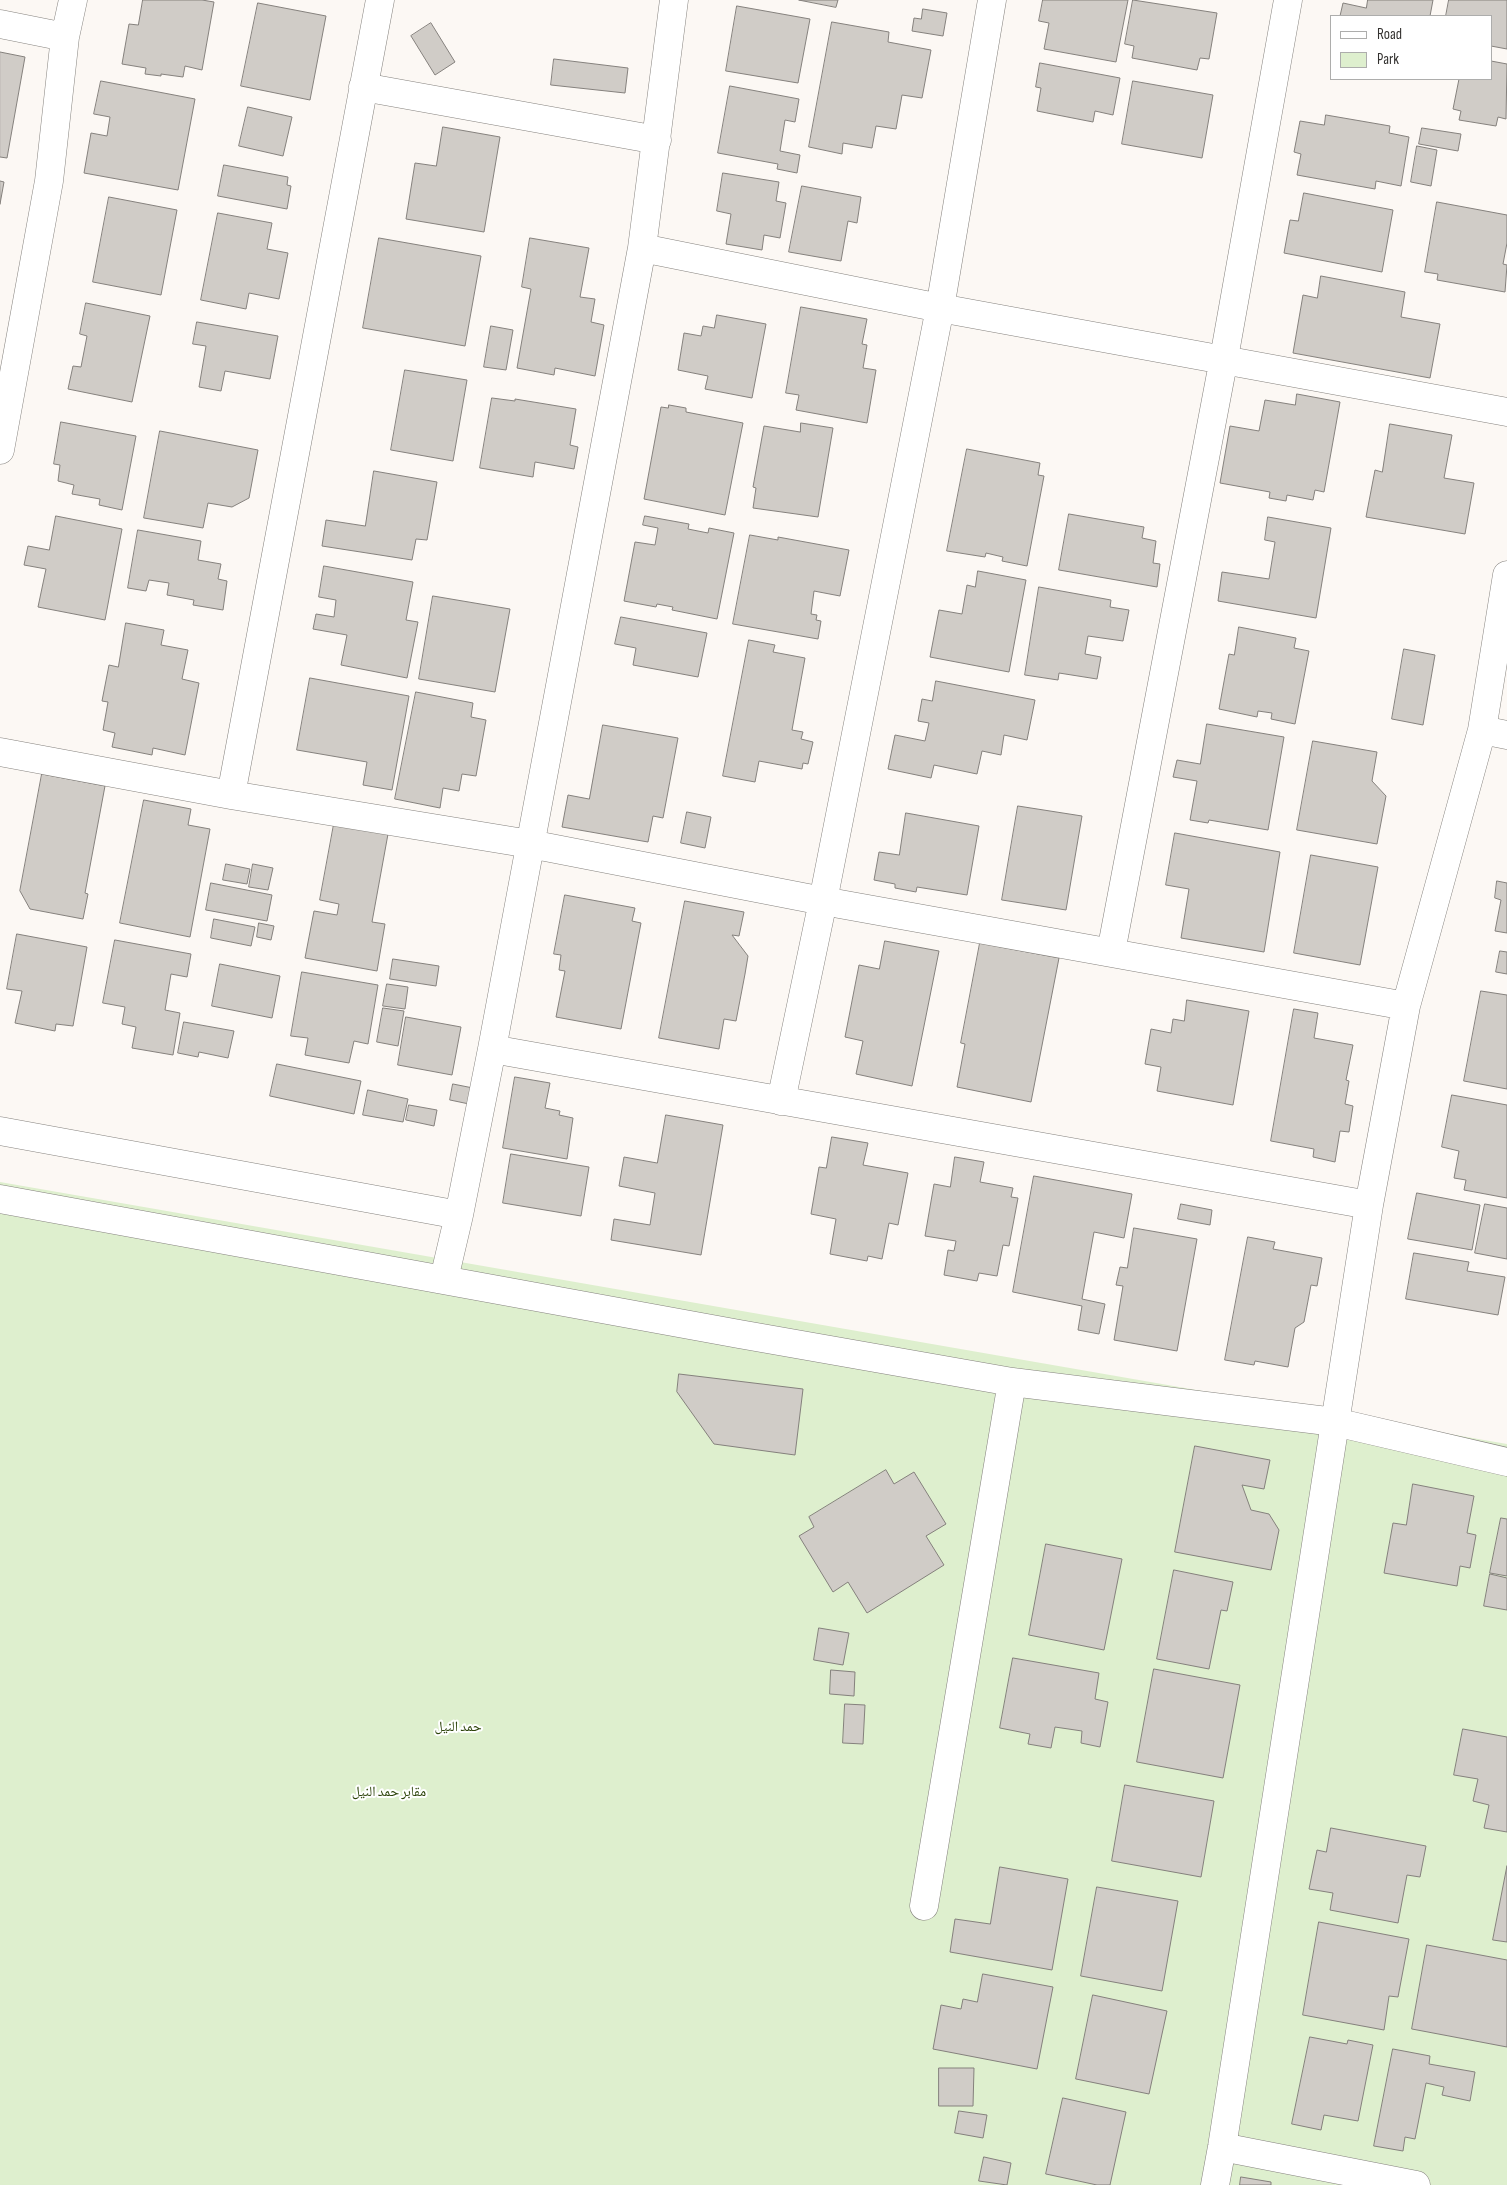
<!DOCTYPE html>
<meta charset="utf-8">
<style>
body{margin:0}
#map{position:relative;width:1507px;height:2185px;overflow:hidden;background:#fcf8f4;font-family:"Sofia Sans Condensed",sans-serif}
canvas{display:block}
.legend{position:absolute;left:1330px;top:15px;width:162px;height:65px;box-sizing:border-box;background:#fff;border:1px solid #adadac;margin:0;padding:6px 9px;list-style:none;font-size:15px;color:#33312f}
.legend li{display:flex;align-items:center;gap:10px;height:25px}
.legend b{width:25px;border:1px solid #adadac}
</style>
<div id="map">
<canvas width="1507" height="2185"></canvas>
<ul class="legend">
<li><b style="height:6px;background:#fff"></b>Road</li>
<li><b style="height:14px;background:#deefce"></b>Park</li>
</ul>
</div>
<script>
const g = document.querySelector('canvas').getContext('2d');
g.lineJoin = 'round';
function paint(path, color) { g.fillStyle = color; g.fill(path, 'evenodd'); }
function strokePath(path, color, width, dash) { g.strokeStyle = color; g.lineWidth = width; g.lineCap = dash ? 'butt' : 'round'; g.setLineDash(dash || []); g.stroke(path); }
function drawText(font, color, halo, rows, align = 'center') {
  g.font = font + ' "Sofia Sans Condensed","Noto Naskh Arabic",sans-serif'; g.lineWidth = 4; g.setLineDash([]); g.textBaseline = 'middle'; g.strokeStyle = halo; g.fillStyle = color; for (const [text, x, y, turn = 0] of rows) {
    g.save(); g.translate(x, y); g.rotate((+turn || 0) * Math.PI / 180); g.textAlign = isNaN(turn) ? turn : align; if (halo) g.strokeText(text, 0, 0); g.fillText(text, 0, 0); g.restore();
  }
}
paint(new Path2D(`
 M0,1182L1507,1444V2185H0Z`), '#deefce');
const building = new Path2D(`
 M143,0H202L214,2L202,70L185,66L183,77L161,74V76L145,74L146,68L122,64L129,24L138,25Z
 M799,0H838L836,7Z
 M1043,0H1128L1116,62L1044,49L1049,23L1039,21Z
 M1133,0L1217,13L1209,59L1200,58L1197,70L1132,58L1134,46L1125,44Z
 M1368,0H1433L1430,16H1340L1343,3L1366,8Z
 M1449,0H1507V49L1491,46V16H1446Z
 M258,3L326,16L310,100L241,86Z
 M737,6L810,19L798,83L726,71Z
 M923,9L947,13L943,36L912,31L914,18L921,19Z
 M832,22L889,32L888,42L931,50L922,98L902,95L896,129L876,126L872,148L843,143L842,154L809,147Z
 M431,23L455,62L435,75L411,36Z
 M0,52L25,57L7,158L0,157Z
 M554,59L628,68L625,93L551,85Z
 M1491,61L1507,64L1506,119L1498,117L1496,126L1459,120L1461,111L1453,109L1459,79H1491Z
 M1040,63L1120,78L1113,115L1095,111L1093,122L1037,111L1041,88L1036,87Z
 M101,81L195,99L178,190L84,173L91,133L107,136L110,117L94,114Z
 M1133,81L1213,95L1202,158L1122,144Z
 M730,86L799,99L795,122L785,120L780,151L800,155L797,173L777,169L778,164L718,153Z
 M248,107L292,117L283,156L239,146Z
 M1326,115L1390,126L1389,133L1409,137L1401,186L1376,181L1375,189L1297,175L1301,154L1294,152L1300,121L1324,125Z
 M443,127L500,137L484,232L406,219L415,163L436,166Z
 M1422,128L1461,134L1458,151L1419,144Z
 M1417,146L1437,150L1431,186L1411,182Z
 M224,165L288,177L287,185L291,186L287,209L218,196Z
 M723,173L779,182L776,201L786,203L780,238L764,235L762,250L726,244L731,214L717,211Z
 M0,181L4,182L0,204Z
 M802,186L861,197L857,223L848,221L841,261L789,252Z
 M1304,193L1393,210L1382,272L1284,253L1290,220L1298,221Z
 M109,197L177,210L161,295L93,282Z
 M1437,202L1507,215V243L1503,264L1507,265L1505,292L1437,280L1438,274L1425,272Z
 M218,213L272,223L267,249L288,253L279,299L249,293L246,309L201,300Z
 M379,238L481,256L465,346L363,328Z
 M530,238L589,248L580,297L595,299L591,322L604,325L595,376L555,368L554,375L517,368L531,289L522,287Z
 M1321,276L1405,292L1401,317L1440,324L1430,378L1293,353L1303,295L1317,298Z
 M86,303L150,316L132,402L68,389L73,366L81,367L87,336L80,334Z
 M801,307L867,319L862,344L867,345L863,368L876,370L867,423L796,410L799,395L786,393Z
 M717,315L766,324L752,398L705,389L708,376L678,370L684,333L701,336L703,326L714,328Z
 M197,322L278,336L270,379L225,371L221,391L199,387L206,346L193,344Z
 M491,326L513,330L506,370L484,367Z
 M405,370L467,380L453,461L391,450Z
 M1297,394L1340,402L1324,492L1315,490L1313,500L1287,495L1286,501L1269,498L1270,492L1220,483L1230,426L1259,431L1265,400L1295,405Z
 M492,398L515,401V399L576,409L570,445L578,447L574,469L535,462L533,477L480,468Z
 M669,405L686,408V412L743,423L725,515L644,499L661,407L668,408Z
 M61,422L136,436L122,510L99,505L100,499L72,494L74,485L58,481L60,465L54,464Z
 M801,423L833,428L818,517L753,508L756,488L753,487L764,426L800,432Z
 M1390,424L1452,435L1444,478L1474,483L1465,534L1366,517L1375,470L1382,472Z
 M160,431L258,450L249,498L232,507L208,503L203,528L144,518Z
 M967,449L1040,463L1038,475L1044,476L1027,566L1002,561L1003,557L986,553L985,557L947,551Z
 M374,471L437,482L427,540L416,539L412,560L322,546L326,520L365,526Z
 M1069,514L1144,527L1142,538L1156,541L1153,563L1160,564L1157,587L1059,570Z
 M56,516L122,529L105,620L38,607L46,569L24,565L28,546L49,550Z
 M645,516L689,524L688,529L708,533L709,528L734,533L717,619L672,610L673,607L657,604L656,607L624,601L635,542L655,545L658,528L643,525Z
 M1268,517L1331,528L1316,618L1218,601L1222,572L1269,579L1275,542L1265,540Z
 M138,530L201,541L198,560L221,564L218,579L227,581L223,610L193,605L194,600L167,595L169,583L149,580L146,591L128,588Z
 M750,535L778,540V537L849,550L840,596L814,591L811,614L817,615L816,620L821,621L818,639L733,624Z
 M324,566L413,582L406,620L418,622L407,678L341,665L347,635L313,629L316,614L334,617L336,600L319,597Z
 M978,571L1026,580L1009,672L930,657L939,610L962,614L967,585L975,587Z
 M1039,587L1111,600L1110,607L1129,610L1123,641L1088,636L1085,654L1101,657L1097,679L1059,673L1058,680L1025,675Z
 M433,596L510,609L495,692L419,679Z
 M621,617L707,633L698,677L633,665L636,648L615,644Z
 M126,623L164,630L161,645L188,650L182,679L199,683L185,755L153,748L152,755L112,747L115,733L103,730L108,702L102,701L109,665L118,667Z
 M1239,627L1296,638L1294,648L1309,651L1295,724L1271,719L1272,713L1258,711L1257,717L1219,709L1229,654L1234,655Z
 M749,640L775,645L773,652L805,658L792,730L803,732L801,739L813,742L808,764L803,763L802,769L759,761L755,782L723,776Z
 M1404,649L1435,655L1423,725L1392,719Z
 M310,678L409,696L392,790L363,785L367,762L297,750Z
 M936,681L1035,700L1027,740L1004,735L1001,755L982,751L977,774L934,765L931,778L888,769L895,735L925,741L929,723L918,721L922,699L932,701Z
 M416,692L473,703L471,717L486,720L476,776L462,774L459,791L443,788L440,808L395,799Z
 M1207,724L1284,737L1268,830L1209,820L1208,823L1190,820L1197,781L1173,777L1177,760L1200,764Z
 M603,725L678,738L663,818L653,816L648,842L562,827L568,795L589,799Z
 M1313,741L1377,752L1372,781L1386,796L1377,844L1297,830Z
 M42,774L105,786L85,893L88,894L83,919L30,909L20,891Z
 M144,800L191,809L188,825L210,829L190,937L120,923Z
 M1018,806L1082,816L1066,910L1002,900Z
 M687,812L711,817L705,848L681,843Z
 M906,813L979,826L967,895L917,887L916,892L895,888V884L874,880L879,852L899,855Z
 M334,824L388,834L372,922L385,924L377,971L305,958L314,911L337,915L339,904L320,900Z
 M1175,833L1280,852L1264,952L1181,938L1189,889L1166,885Z
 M1311,855L1378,867L1360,965L1294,953Z
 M226,864L250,869L247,884L223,880Z
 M253,864L273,868L268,890L249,887Z
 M1497,881L1507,883V933L1495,931L1501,900L1495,898Z
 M211,883L272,895L267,921L206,910Z
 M565,895L635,908L632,921L641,923L621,1029L556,1017L565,971L559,970L561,955L554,954Z
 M685,901L744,912L739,936L732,935L748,956L745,974L736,1021L724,1019L719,1049L659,1038Z
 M214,919L255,927L251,946L211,938Z
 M259,923L274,926L271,940L257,937Z
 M17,934L87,947L73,1026L56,1024L55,1031L15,1023L22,991L7,989Z
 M115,940L191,954L187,977L171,974L165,1010L180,1013L173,1055L132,1048L136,1027L122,1024L125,1007L103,1003Z
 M885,941L939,951L912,1086L856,1074L863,1041L845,1037L859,965L879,969Z
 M980,943L1059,958L1031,1102L957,1087L965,1044L961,1043Z
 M1500,951L1507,952V974L1496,972Z
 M393,959L439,966L436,986L390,979Z
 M220,964L280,976L272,1018L212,1006Z
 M302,972L378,985L368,1044L354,1041L349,1063L305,1055L308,1038L291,1036Z
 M387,984L408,987L405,1009L383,1006Z
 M1481,991L1507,995V1089L1464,1081Z
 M1187,1000L1249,1011L1233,1105L1157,1091L1161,1067L1145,1064L1151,1029L1171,1033L1173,1019L1184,1021Z
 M383,1008L404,1011L398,1046L377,1042Z
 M1294,1009L1318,1013L1314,1038L1353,1045L1346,1080L1349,1081L1345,1104L1353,1106L1349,1132L1340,1131L1335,1162L1313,1157L1314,1149L1271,1141Z
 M406,1017L461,1027L452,1075L398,1065Z
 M184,1022L234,1031L228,1058L199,1052L198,1057L178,1053Z
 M277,1064L361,1081L354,1114L270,1096Z
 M515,1077L550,1083L545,1108L560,1111L559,1115L573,1118L567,1159L503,1148Z
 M453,1084L473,1088L469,1104L450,1100Z
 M368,1090L408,1099L403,1122L363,1115Z
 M1452,1095L1507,1105V1198L1464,1190L1466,1180L1454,1178L1459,1151L1442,1147Z
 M409,1105L437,1110L434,1126L406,1120Z
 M666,1115L723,1125L701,1255L611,1240L614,1219L650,1225L655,1193L619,1186L624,1157L657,1163Z
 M832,1137L868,1143L863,1165L908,1173L898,1225L889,1223L882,1259L868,1256L867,1261L830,1254L836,1219L811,1214L819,1167L826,1168Z
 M511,1154L589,1167L581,1216L503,1203Z
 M955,1157L984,1162L980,1182L1013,1188L1011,1197L1018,1198L1009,1246L1003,1245L997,1276L979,1273L977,1281L944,1275L948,1250L954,1251L956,1241L925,1236L934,1184L950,1187Z
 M1034,1176L1132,1194L1124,1238L1094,1232L1082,1299L1105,1304L1099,1334L1078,1330L1082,1306L1013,1292Z
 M1417,1193L1480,1205L1472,1250L1408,1239Z
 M1181,1204L1212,1210L1210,1225L1178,1219Z
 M1485,1204L1507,1208V1259L1475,1253Z
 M1134,1228L1197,1239L1177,1351L1114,1340L1123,1286L1116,1285L1120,1267L1127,1268Z
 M1248,1237L1275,1242L1273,1249L1322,1258L1317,1286L1311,1285L1304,1322L1295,1328L1288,1367L1255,1361L1254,1365L1225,1360Z
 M1414,1253L1469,1262L1467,1271L1505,1277L1498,1315L1406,1299Z
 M679,1374L803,1389L795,1455L714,1444L677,1392Z
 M1195,1446L1270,1460L1264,1489L1242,1485L1251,1510L1269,1514L1279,1530L1271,1570L1175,1552Z
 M886,1470L894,1484L914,1472L946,1524L926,1536L944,1565L867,1613L848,1582L833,1592L799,1536L814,1527L809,1517Z
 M1413,1484L1474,1496L1467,1533L1476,1535L1470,1568L1460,1566L1457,1586L1384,1573L1393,1523L1406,1525Z
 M1501,1518L1507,1519V1576L1490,1573Z
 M1046,1544L1122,1559L1104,1650L1029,1635Z
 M1174,1570L1233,1582L1227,1611L1221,1610L1209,1669L1157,1659Z
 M1490,1574L1507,1578V1610L1484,1606Z
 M819,1628L849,1633L843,1665L814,1660Z
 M1013,1658L1099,1673L1095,1699L1108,1702L1100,1747L1081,1743L1082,1731L1055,1727L1051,1748L1028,1744L1030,1734L1000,1728Z
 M1154,1669L1240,1685L1223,1778L1137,1762Z
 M831,1670L855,1672L854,1696L830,1694Z
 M845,1704L865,1705L863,1744L843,1743Z
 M1463,1729L1507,1737V1832L1484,1828L1489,1805L1473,1801L1478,1779L1454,1775Z
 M1125,1785L1214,1801L1201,1877L1112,1861Z
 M1331,1828L1426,1846L1420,1877L1407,1875L1398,1923L1330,1910L1333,1893L1309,1889L1317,1850L1326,1852Z
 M1507,1866V1942L1493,1940Z
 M1000,1867L1068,1879L1052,1970L950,1952L955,1919L990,1924Z
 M1097,1887L1178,1901L1162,1991L1081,1976Z
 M1319,1922L1409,1939L1398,1997L1389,1996L1384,2030L1303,2015Z
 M1427,1945L1507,1960V2047L1412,2029Z
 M983,1974L1053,1987L1037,2069L933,2049L941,2005L961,2009L963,1999L977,2002Z
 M1093,1995L1167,2011L1149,2094L1076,2079Z
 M1310,2037L1347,2044L1348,2040L1373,2045L1358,2121L1324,2115L1321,2130L1292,2124Z
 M1393,2049L1430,2056L1429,2064L1475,2072L1470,2101L1442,2095L1444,2087L1426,2083L1415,2139L1405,2137L1403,2151L1374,2146Z
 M939,2068H974L973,2106H939Z
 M1063,2098L1126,2112L1110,2185H1097L1046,2174Z
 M959,2111L987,2115L983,2138L955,2133Z
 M984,2157L1011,2163L1007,2185L979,2181Z
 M1241,2177L1271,2182V2185H1240Z`);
paint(building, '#d0ccc7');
strokePath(building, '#85817d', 1);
const street = new Path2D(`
 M0,24L65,37
 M363,87L657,140
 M642,248L940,308L1507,412
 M0,450L49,181L65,37L73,0
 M1482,730L1507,735
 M0,752L231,795L530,844L823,901L1406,1006
 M231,795L380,0
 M1111,952L1224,358L1288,0
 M492,1049L1369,1205
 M781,1101L823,901L940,308L992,0
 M0,1131L459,1215
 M0,1199L739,1334L1012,1382L1335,1422L1507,1462
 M444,1279L459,1215L492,1049L642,248L674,0
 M924,1906L1012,1382
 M1222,2147L1416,2185
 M1215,2185L1222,2147L1369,1205L1406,1006L1482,730L1507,575`);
strokePath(street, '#86837f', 29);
strokePath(street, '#fff', 28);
drawText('14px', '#2c430a', '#fff', [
 ["حمد النيل",458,1727],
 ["مقابر حمد النيل",389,1792]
]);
</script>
